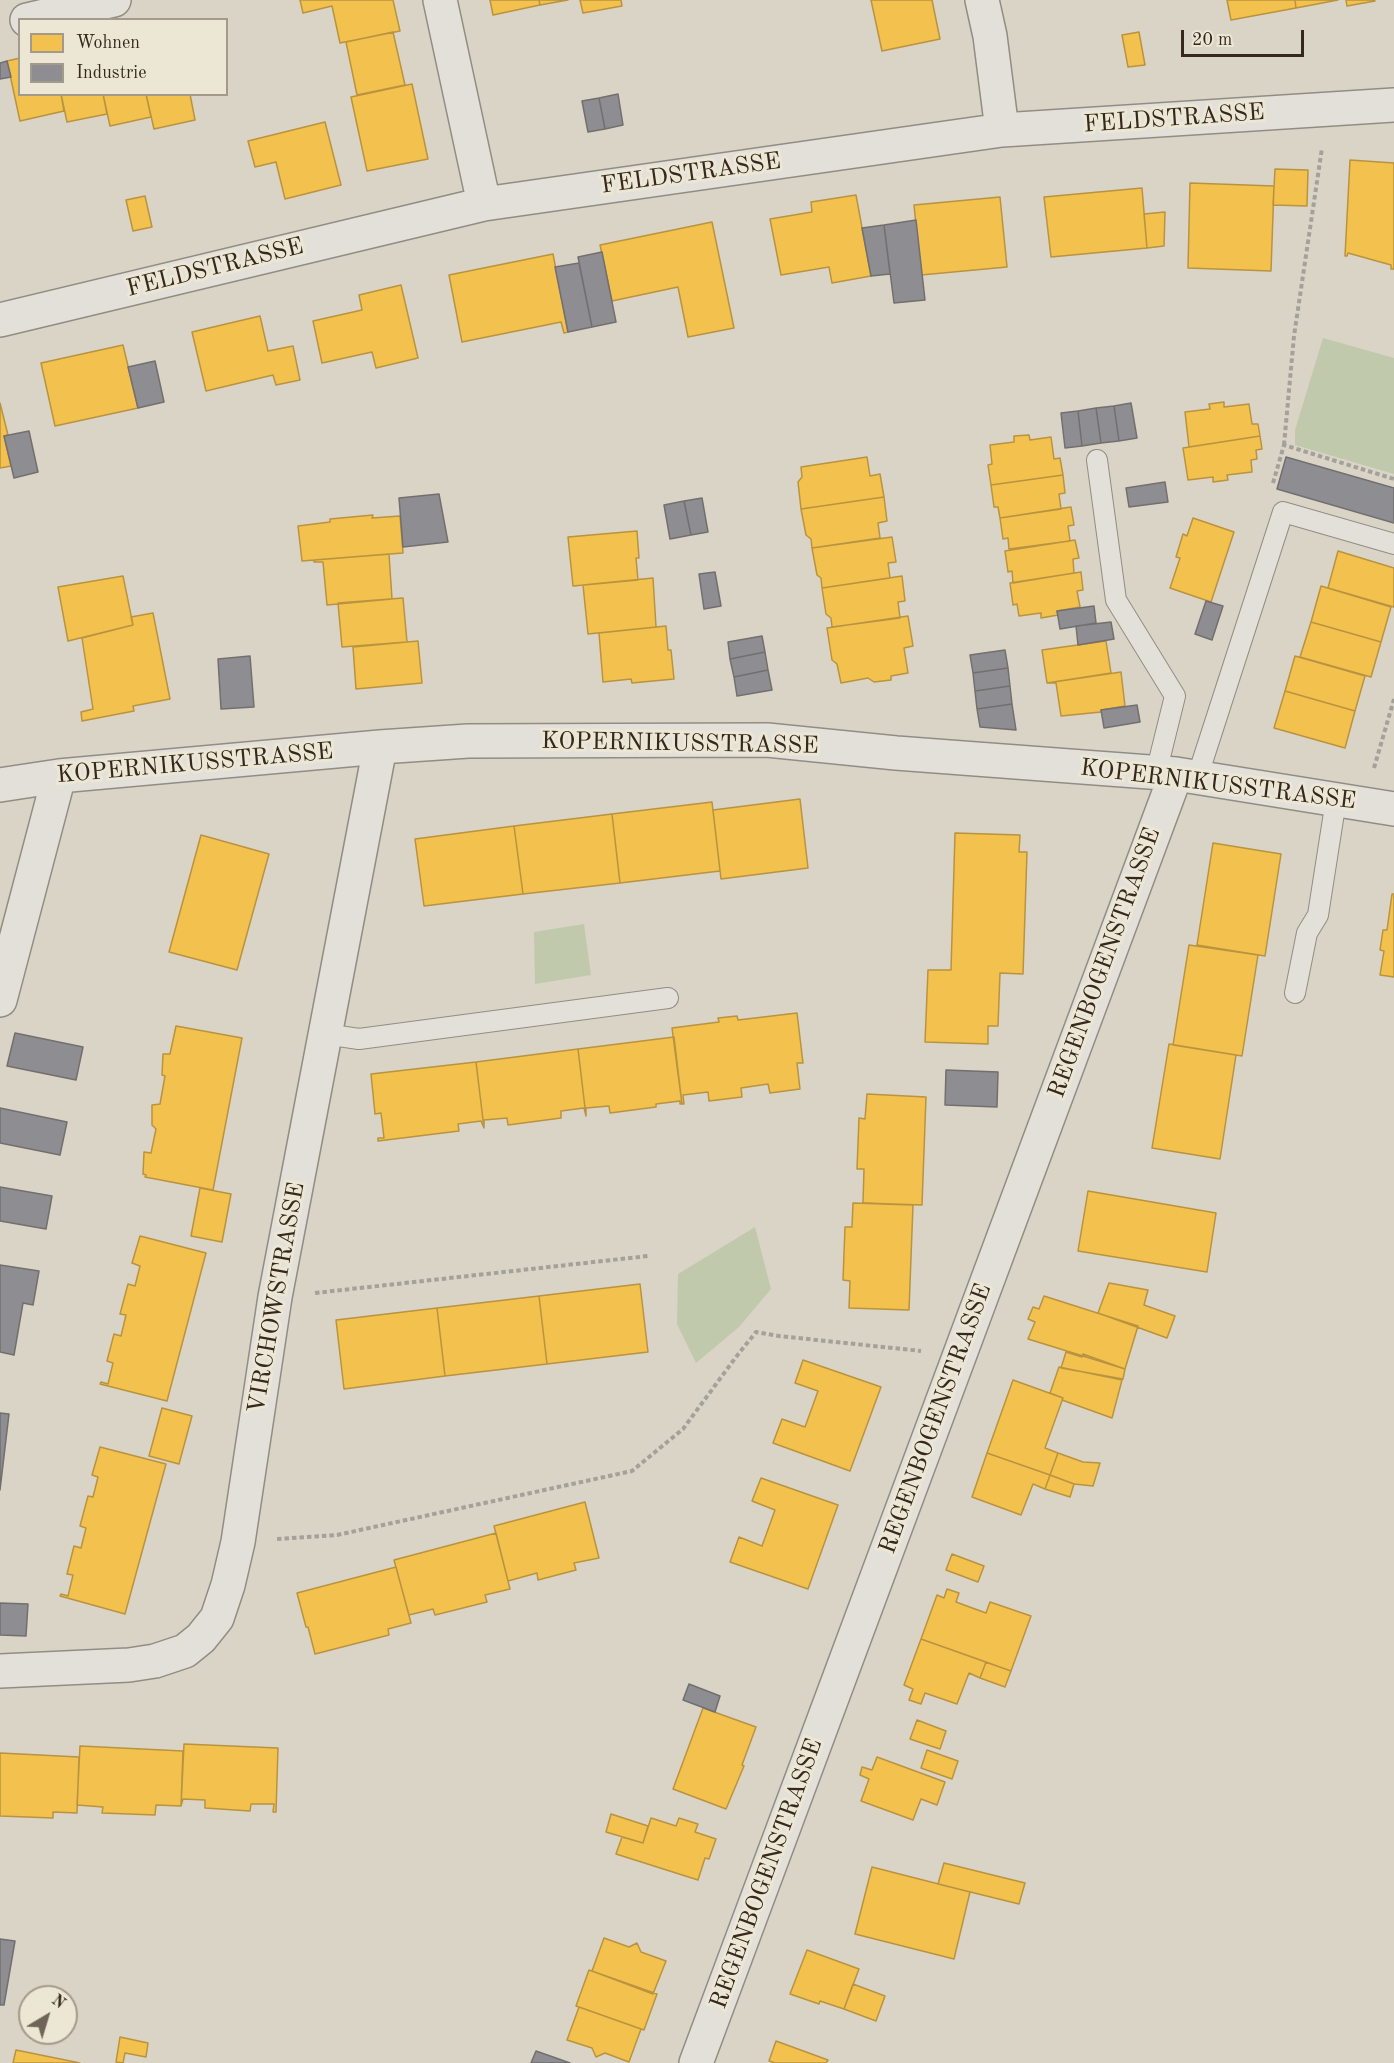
<!DOCTYPE html>
<style>
body{margin:0}
#map{position:relative;width:1394px;height:2063px;overflow:hidden;background:#dad4c6;font-family:"Old Standard TT",serif}
canvas{display:block}
.legend{position:absolute;left:18px;top:18px;width:210px;height:78px;box-sizing:border-box;background:#ece6d5;border:2px solid #a39a8b;margin:0;padding:8px 10px;list-style:none;font-size:18px;color:#35281d}
.legend li{display:flex;align-items:center;gap:12px;height:30px}
.legend b{width:30px;border:2px solid #a39a8b}
.north{position:absolute;left:18px;top:1985px;width:60px;height:60px;box-sizing:border-box;background:#ece6d5;border:2px solid #a39a8b;border-radius:50%;rotate:38deg;font-size:16px;font-weight:700;line-height:24px;text-align:center;color:#35281d}
.north::after{content:'';display:block;margin:auto;width:21px;height:27px;background:#6f6458;clip-path:polygon(50% 0,100% 100%,50% 72%,0 100%)}
.scale{position:absolute;left:1181px;top:30px;width:123px;height:27px;box-sizing:border-box;border:3px solid #35281d;border-top:0;padding-left:8px;font-size:18px;line-height:21px;white-space:nowrap;color:#35281d;-webkit-text-stroke:4px #ece6d5;paint-order:stroke}
</style>
<div id="map">
<canvas width="1394" height="2063"></canvas>
<ul class="legend">
<li><b style="height:16px;background:#f2c14e"></b>Wohnen</li>
<li><b style="height:16px;background:#8d8d92"></b>Industrie</li>
</ul>
<div class="north">N</div>
<div class="scale">20 m</div>
</div>
<script>
const g = document.querySelector('canvas').getContext('2d');
g.lineJoin = 'round';
function paint(path, color) { g.fillStyle = color; g.fill(path, 'evenodd'); }
function strokePath(path, color, width, dash) { g.strokeStyle = color; g.lineWidth = width; g.lineCap = dash ? 'butt' : 'round'; g.setLineDash(dash || []); g.stroke(path); }
function drawText(font, color, halo, rows, align = 'center') {
  g.font = font + ' "Old Standard TT",serif'; g.lineWidth = 6; g.setLineDash([]); g.textBaseline = 'middle'; g.strokeStyle = halo; g.fillStyle = color; for (const [text, x, y, turn = 0] of rows) {
    g.save(); g.translate(x, y); g.rotate((+turn || 0) * Math.PI / 180); g.textAlign = isNaN(turn) ? turn : align; if (halo) g.strokeText(text, 0, 0); g.fillText(text, 0, 0); g.restore();
  }
}
paint(new Path2D(`
 M1323,338L1394,358V474L1295,445V430Z
 M584,924L591,975L535,984L534,932Z
 M755,1227L771,1289L739,1327L696,1363L677,1324L678,1274Z`), '#c1c9ac');
const homes = new Path2D(`
 M300,0H393L400,31L340,43L332,6L303,13Z
 M490,0H539L540,5L493,15Z
 M539,0H568L540,5Z
 M580,0H621L622,6L583,13Z
 M871,0H932L940,39L882,51Z
 M1227,0H1295L1296,8L1231,20Z
 M1295,0H1338L1296,8Z
 M1346,0H1374L1375,1L1347,6Z
 M393,32L405,85L357,95L346,42Z
 M1139,32L1145,65L1128,67L1122,35Z
 M20,58V94H61L64,111L20,121L7,61Z
 M412,84L428,159L367,171L351,97Z
 M61,94H103L107,114L67,122Z
 M103,94H146L151,117L110,126Z
 M146,94H190L195,120L154,129Z
 M325,122L341,185L285,199L276,162L255,167L248,141Z
 M1350,160L1394,163V269H1391V265L1348,253L1347,256H1345Z
 M1275,169L1308,170L1307,206L1273,205Z
 M1190,183L1274,186L1271,271L1188,268Z
 M1142,188L1147,248L1051,257L1044,197Z
 M856,195L871,276L832,283L829,267L781,275L770,219L812,212L811,202Z
 M145,196L152,227L133,231L126,200Z
 M1000,197L1007,267L921,275L914,205Z
 M1165,212L1164,246L1147,248L1144,214Z
 M712,222L734,328L688,337L678,287L612,301L600,245Z
 M553,254L568,332L564,333L561,322L462,342L449,275Z
 M401,285L418,358L376,368L372,352L322,363L313,321L362,310L359,295Z
 M260,316L268,351L293,346L300,380L276,385L273,375L206,391L192,332Z
 M123,345L138,408L55,426L41,363Z
 M1224,402V407L1249,404L1252,424H1258L1260,436L1189,447L1185,412L1210,409L1209,404Z
 M0,403L8,435L4,436L11,466L0,468Z
 M1029,435L1030,440L1051,437L1054,459L1060,458L1063,475L991,485L988,465L992,464L990,445L1014,442V436Z
 M1260,436L1262,449L1256,450L1257,459L1251,460L1252,472L1227,475L1228,480L1213,482V477L1188,480L1183,448Z
 M867,457L870,476L880,474L884,497L801,509L798,482L802,477L801,467Z
 M1063,475L1065,493L1059,494L1061,509L1000,518L998,507H994L991,485Z
 M884,497L887,521L878,523L880,538L812,548L811,539L806,535L801,509Z
 M1071,507L1074,525L1068,526L1070,541L1009,549L1008,538L1003,539L1000,518Z
 M373,515L372,518L400,516L403,553L302,561L298,526L330,522V519Z
 M1193,518L1234,532L1211,602L1170,588L1180,558L1176,557L1183,534L1187,536Z
 M637,531L639,558H636L638,580L573,586L568,537Z
 M892,537L896,562L888,563L890,578L822,588L821,578L817,575L812,548Z
 M1075,540L1079,558L1073,559L1074,573L1013,583L1012,571L1008,572L1005,551Z
 M1338,551L1394,568V607L1328,588Z
 M389,554L392,599L327,605L323,562H314V560Z
 M1081,572L1083,590L1077,591L1080,607L1057,611L1058,615L1041,618V613L1019,616L1017,604L1013,605L1010,583Z
 M123,576L133,625L68,641L58,587Z
 M902,576L905,601L898,602L900,618L832,627L831,618L826,614L822,588Z
 M653,578L656,627L588,634L583,585Z
 M1321,586L1391,607L1381,642L1311,622Z
 M403,598L407,642L342,647L338,603Z
 M153,613L170,699L133,706L134,711L82,721L81,712L93,709L82,638L133,625L131,617Z
 M908,616L913,646L904,648L908,673L891,676V680L874,682L868,678L841,683L837,664L832,660L827,628Z
 M1311,622L1381,642L1371,677L1300,657Z
 M666,626L668,650H671L674,679L632,683L631,679L603,682L599,633Z
 M418,641L422,683L356,689L353,647Z
 M1106,641L1111,673L1047,683L1042,650Z
 M1295,656L1365,676L1355,711L1285,691Z
 M1121,672L1125,706L1101,710V712L1061,716L1056,683H1047Z
 M1285,691L1355,711L1345,748L1274,728Z
 M800,799L808,868L721,879L713,810Z
 M712,802L720,871L620,883L612,814Z
 M612,814L620,883L523,894L514,826Z
 M514,826L523,894L424,906L415,839Z
 M955,833L1020,835L1019,852H1027L1023,974L1000,973L998,1026H988V1044L925,1042L928,970H951Z
 M201,835L269,854L237,970L169,952Z
 M1213,843L1281,854L1265,956L1197,945Z
 M1392,894H1394V977L1380,975L1384,951L1380,950L1383,930H1387Z
 M1189,945L1258,955L1242,1056L1173,1045Z
 M797,1013L803,1063H797L800,1089L770,1093L768,1084L741,1088L742,1097L709,1101L708,1092L683,1095L684,1104H682L672,1028L719,1022L718,1018L737,1016L738,1020Z
 M176,1026L242,1038L213,1190L145,1177L146,1175L143,1174L144,1152L151,1153L156,1129L152,1125V1105L160,1104L165,1076L162,1075L163,1054H170Z
 M674,1037L682,1104H680V1101L656,1104V1107L610,1113L609,1106L586,1108V1116L578,1049Z
 M1169,1044L1236,1055L1220,1159L1152,1148Z
 M578,1049L586,1116L584,1108L561,1111V1118L508,1125L507,1118L484,1120V1128L476,1062Z
 M476,1062L484,1128L481,1121L458,1124L459,1131L378,1141V1138H384L381,1113L375,1114L371,1074Z
 M867,1094L926,1097L922,1205L863,1203L864,1169H857L859,1118L865,1119Z
 M200,1188L231,1194L222,1242L191,1236Z
 M1088,1191L1216,1213L1207,1272L1078,1251Z
 M853,1203L913,1205L909,1310L849,1308L850,1281L843,1280L845,1227H852Z
 M140,1236L206,1253L167,1401L100,1384L101,1382L108,1384L113,1363L107,1361L114,1334L121,1336L126,1315L120,1314L128,1284L135,1286L140,1266L132,1263Z
 M1109,1283L1148,1290L1144,1305L1175,1316L1167,1338L1098,1313Z
 M640,1284L648,1352L547,1364L539,1296Z
 M539,1296L547,1364L445,1376L437,1308Z
 M1044,1296L1138,1326L1125,1369L1028,1339L1035,1322L1028,1319L1033,1307L1039,1309Z
 M437,1308L445,1376L344,1389L336,1320Z
 M1066,1352L1082,1357L1083,1354L1125,1369L1123,1379L1061,1368Z
 M803,1360L881,1387L850,1471L773,1443L782,1419L805,1427L818,1391L795,1383Z
 M1059,1367L1122,1380L1112,1418L1062,1400L1063,1398L1050,1393Z
 M1013,1380L1063,1398L1045,1448L1058,1453L1050,1475L987,1453Z
 M162,1408L192,1416L179,1464L149,1456Z
 M100,1447L166,1464L125,1614L60,1596L61,1594L68,1596L73,1575L67,1574L74,1546L81,1548L86,1528L80,1526L88,1496L93,1497L98,1477L92,1475Z
 M987,1453L1050,1475L1045,1489L1033,1484L1021,1515L972,1497Z
 M1058,1453L1083,1462L1100,1463L1093,1486L1074,1484L1050,1475Z
 M1050,1475L1074,1484L1070,1497L1045,1489Z
 M761,1478L838,1505L808,1589L730,1562L739,1537L762,1546L775,1510L752,1501Z
 M585,1502L599,1558L574,1563L576,1570L538,1580L537,1573L508,1581L494,1526Z
 M496,1533L510,1589L485,1595L487,1602L435,1615L433,1609L409,1615L394,1560Z
 M952,1554L984,1566L978,1582L946,1570Z
 M396,1567L411,1623L388,1629L389,1635L315,1654L308,1627H306L297,1593Z
 M947,1589L959,1593L956,1602L986,1613L990,1602L1031,1616L1011,1671L921,1639L937,1595L944,1598Z
 M921,1639L986,1662L980,1678L969,1673L957,1704L925,1693L921,1704L909,1700L913,1689L904,1685Z
 M986,1662L1011,1671L1005,1687L980,1678Z
 M703,1708L756,1727L742,1765L744,1766L726,1809L673,1789Z
 M917,1720L946,1731L940,1749L910,1739Z
 M184,1744L278,1748L276,1812H273L274,1804H251L250,1811L205,1808V1800L183,1799L181,1806Z
 M80,1746L183,1751L181,1806L156,1805L155,1815L102,1813L103,1807L77,1805Z
 M927,1750L958,1761L952,1779L921,1768Z
 M0,1753L79,1757L77,1813L53,1812V1818L0,1816Z
 M877,1757L945,1782L937,1805L921,1799L913,1820L861,1801L869,1779L860,1775L862,1767L872,1770Z
 M611,1814L648,1826L643,1843L606,1832Z
 M651,1818L676,1826L679,1818L698,1824L695,1832L716,1839L709,1859L705,1858L698,1880L616,1854L622,1837L643,1843Z
 M944,1863L1025,1883L1019,1904L938,1884Z
 M872,1867L970,1892L954,1959L855,1934Z
 M604,1938L629,1947L637,1943L641,1952L666,1961L653,1994L592,1971Z
 M807,1950L859,1969L844,2009L820,2001L819,2004L790,1994Z
 M589,1970L657,1994L644,2030L576,2006Z
 M853,1984L885,1996L876,2021L844,2009Z
 M579,2007L641,2029L629,2062L605,2053L596,2057L592,2048L567,2040Z
 M120,2037L148,2043L146,2057L125,2053L123,2063L116,2062Z
 M776,2041L828,2060L826,2063H775L769,2061Z
 M16,2050L80,2063H13Z`);
paint(homes, '#f2c14e');
strokePath(homes, '#b9933f', 1.5);
const industry = new Path2D(`
 M7,61L11,77L0,79V63Z
 M618,94L623,125L605,129L599,98Z
 M599,98L605,129L588,132L582,101Z
 M916,220L925,300L894,303L884,225Z
 M884,225L890,274L871,276L862,228Z
 M602,252L616,322L592,327L578,257Z
 M579,263L592,327L568,332L555,267Z
 M155,361L164,402L138,408L128,367Z
 M1131,403L1137,438L1119,441L1114,406Z
 M1114,406L1119,441L1101,443L1096,408Z
 M1096,408L1101,443L1082,446L1078,411Z
 M1078,411L1082,446L1065,448L1061,413Z
 M29,431L38,472L14,478L4,436Z
 M1286,457L1394,488V523L1277,489Z
 M1165,482L1168,502L1129,507L1126,488Z
 M439,494L448,542L403,547L399,498Z
 M702,498L708,532L691,535L684,501Z
 M684,501L691,535L670,539L664,505Z
 M715,572L721,606L704,609L699,574Z
 M1206,601L1223,606L1212,640L1195,634Z
 M1094,606L1096,623L1060,629L1057,611Z
 M1111,622L1114,639L1078,645L1076,626Z
 M762,636L765,652L730,659L728,642Z
 M1005,650L1008,668L973,673L970,655Z
 M765,652L768,670L734,677L730,659Z
 M250,656L254,707L221,709L218,659Z
 M1008,668L1010,686L975,691L973,673Z
 M768,670L772,690L737,696L734,677Z
 M1010,686L1012,704L977,709L975,691Z
 M1012,704L1016,730L980,727L977,709Z
 M1137,705L1140,722L1104,728L1101,710Z
 M15,1033L83,1047L76,1080L7,1066Z
 M946,1070L998,1072L997,1107L945,1105Z
 M0,1108L67,1122L60,1155L0,1143Z
 M0,1187L52,1196L46,1229L0,1221Z
 M0,1265L39,1271L33,1305L23,1303L14,1355L0,1352Z
 M0,1413L9,1414L0,1490Z
 M0,1603L28,1604L26,1636L0,1635Z
 M689,1684L720,1696L715,1712L683,1700Z
 M0,1939L15,1941L4,2005H0Z
 M536,2051L570,2063H531Z`);
paint(industry, '#8d8d92');
strokePath(industry, '#736f6f', 1.5);
const service = new Path2D(`
 M1097,460L1116,600L1175,696L1156,773
 M1197,778L1283,512L1394,544
 M1295,993L1307,933L1318,915L1336,800
 M325,1034L359,1039L668,998`);
const minor = new Path2D(`
 M440,0L484,204
 M982,0L990,36L1002,130
 M27,20L114,0
 M0,320L484,204L1002,130L1394,105
 M0,785L59,776L380,747L468,741L767,740L896,753L1176,774L1394,809
 M0,1000L59,776
 M0,1671L129,1665L155,1661L185,1651L201,1638L217,1618L228,1585L238,1542L275,1297L380,747
 M696,2063L1176,774`);
strokePath(service, '#928d84', 22);
strokePath(minor, '#928d84', 36);
strokePath(new Path2D(`
 M1284,445L1294,336L1322,148
 M1273,483L1284,445L1394,479
 M1374,768L1394,699
 M315,1293L648,1256
 M277,1539L337,1535L632,1471L683,1429L736,1357L756,1332L779,1336L921,1351`), '#a4a19b', 4, [4.5, 3]);
strokePath(service, '#e3e0d9', 20);
strokePath(minor, '#e3e0d9', 33);
drawText('24px', '#35281d', '#ece6d5', [
 ["FELDSTRASSE",1174,119,-4],
 ["FELDSTRASSE",691,174,-8],
 ["FELDSTRASSE",215,268,-14],
 ["KOPERNIKUSSTRASSE",680,744,1],
 ["KOPERNIKUSSTRASSE",195,764,-5],
 ["KOPERNIKUSSTRASSE",1218,785,7],
 ["REGENBOGENSTRASSE",1105,963,-70],
 ["VIRCHOWSTRASSE",277,1298,-80],
 ["REGENBOGENSTRASSE",936,1419,-70],
 ["REGENBOGENSTRASSE",767,1874,-70]
]);
</script>
